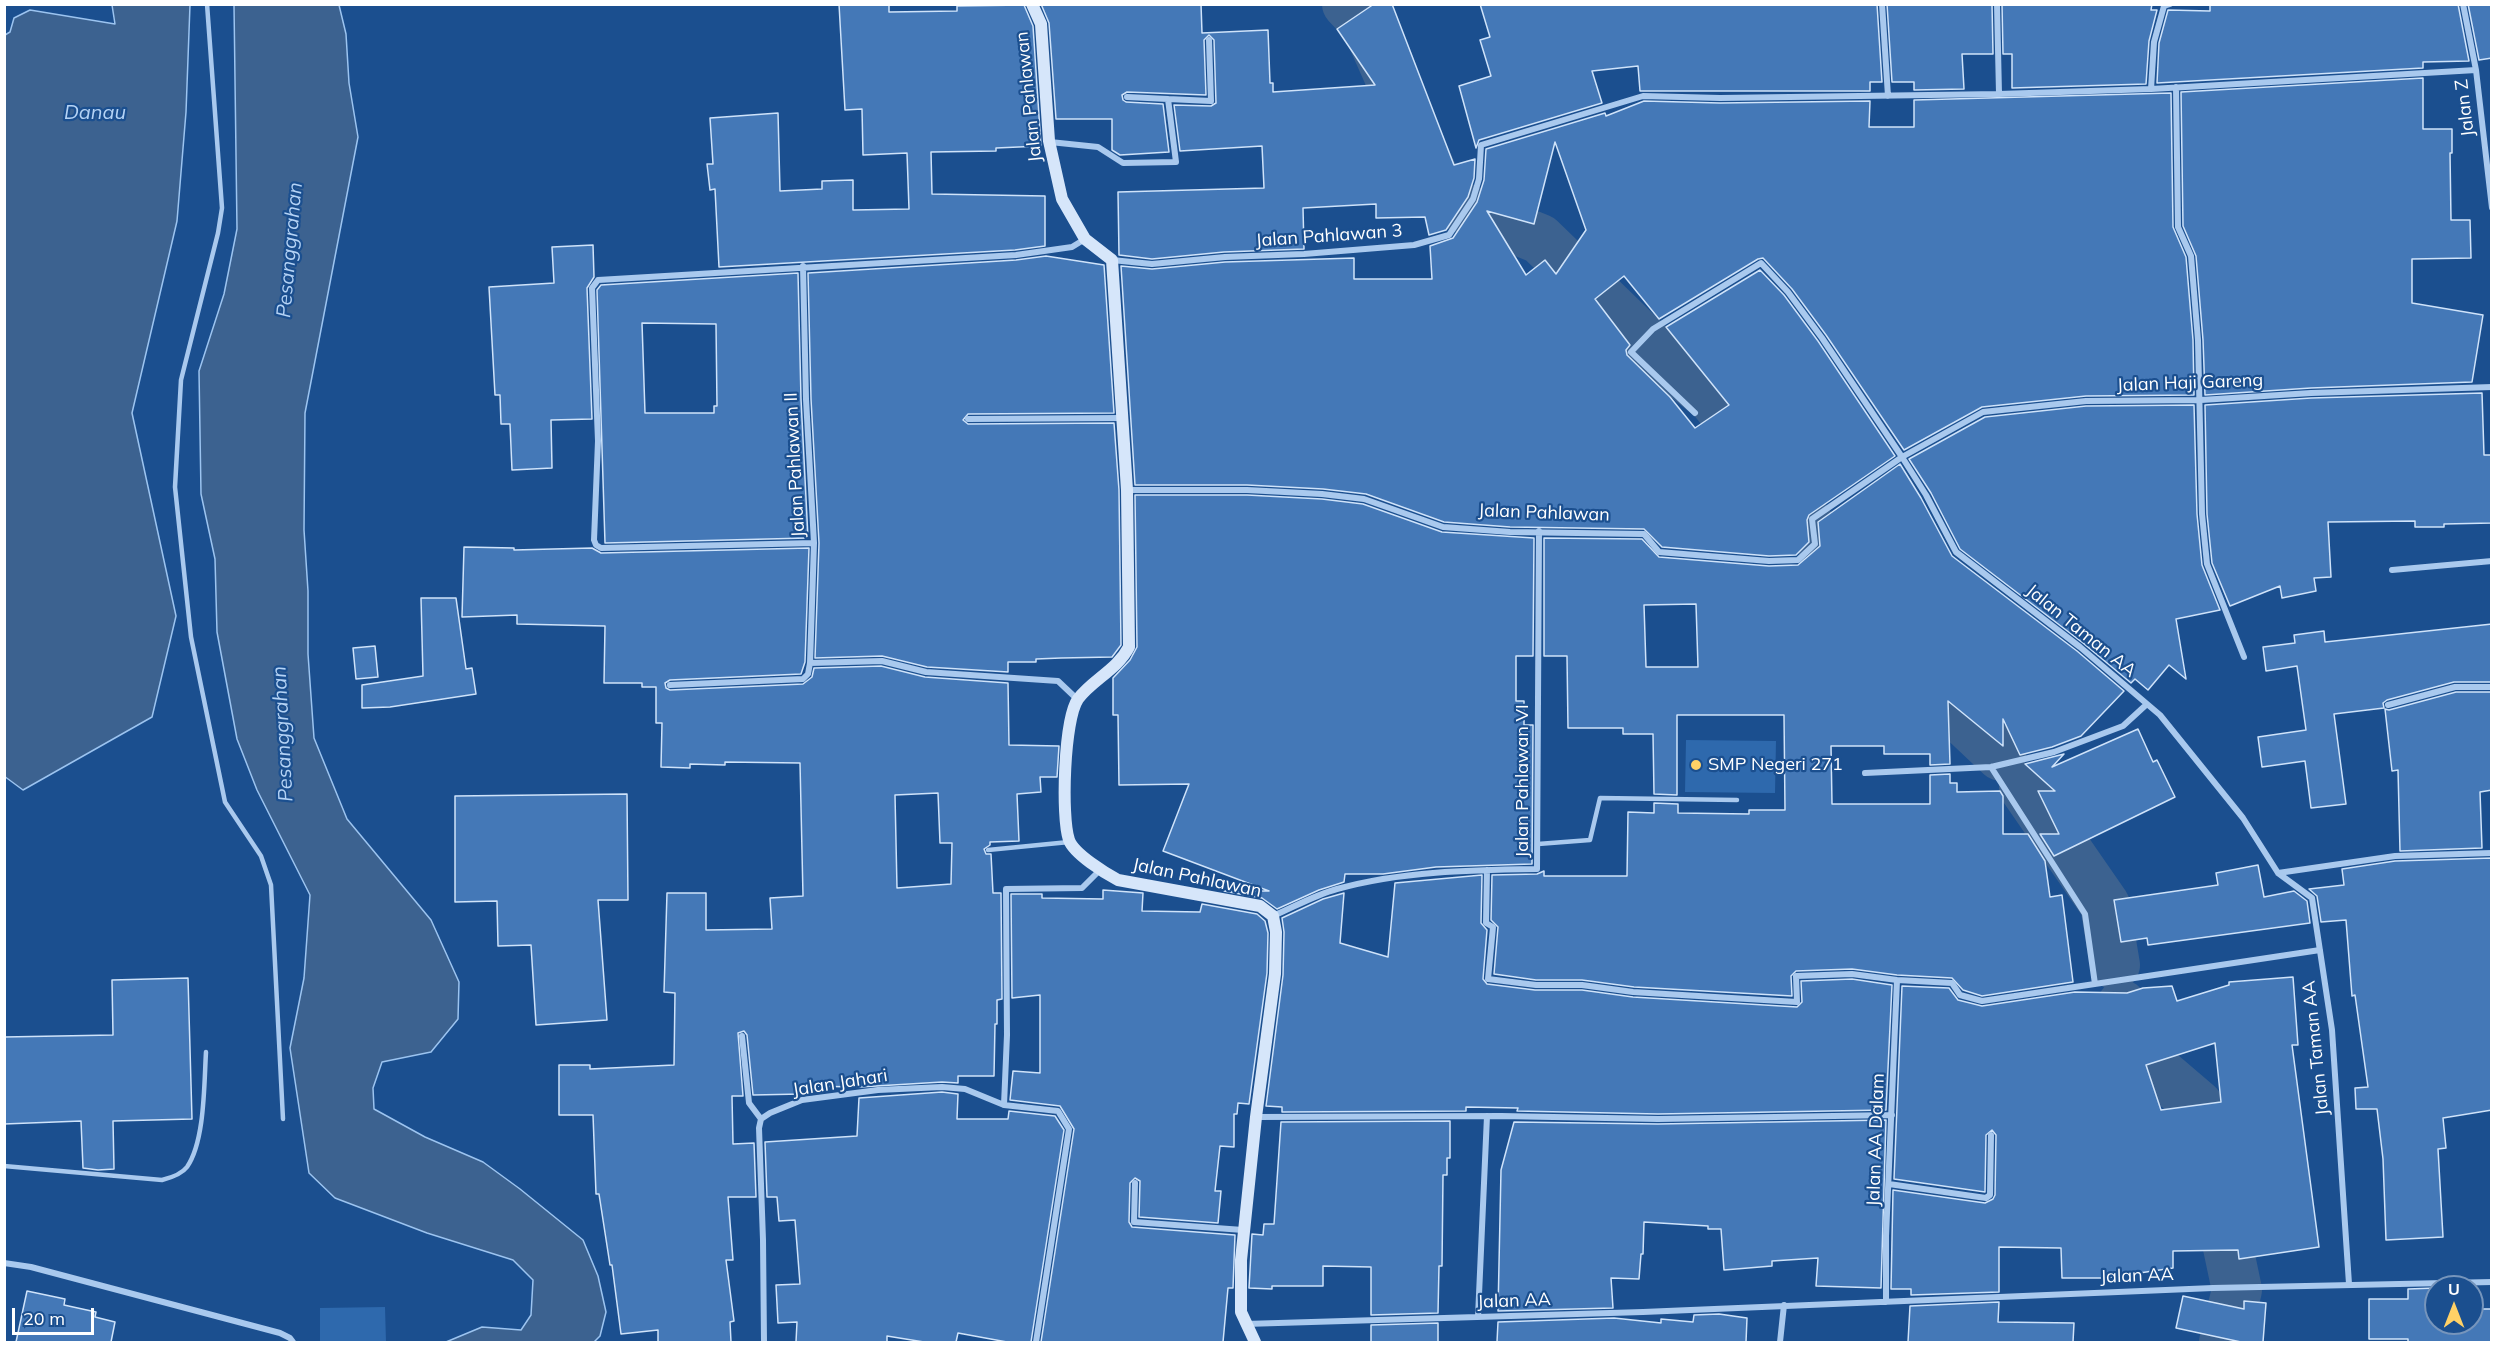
<!DOCTYPE html>
<style>
body{margin:0}
#map{position:relative;width:2496px;height:1347px;overflow:hidden;background:#1b4f8f;font-family:Mulish,sans-serif}
canvas{display:block}
.frame{position:absolute;inset:0;border:6px solid #fff;pointer-events:none}
.north{position:absolute;left:2424px;top:1275px;width:60px;height:60px;box-sizing:border-box;background:#1b4f8f;border:2px solid #7695bc;border-radius:50%;rotate:0deg;font-size:16px;font-weight:700;line-height:24px;text-align:center;color:#fff}
.north::after{content:'';display:block;margin:auto;width:21px;height:27px;background:#ffd166;clip-path:polygon(50% 0,100% 100%,50% 72%,0 100%)}
.scale{position:absolute;left:12px;top:1308px;width:82px;height:27px;box-sizing:border-box;border:3px solid #fff;border-top:0;padding-left:8px;font-size:18px;line-height:21px;white-space:nowrap;color:#fff;-webkit-text-stroke:4px #1b4f8f;paint-order:stroke}
</style>
<div id="map">
<canvas width="2496" height="1347"></canvas>
<div class="frame"></div>
<div class="north">U</div>
<div class="scale">20 m</div>
</div>
<script>
const g = document.querySelector('canvas').getContext('2d');
g.lineJoin = 'round';
function paint(path, color) { g.fillStyle = color; g.fill(path, 'evenodd'); }
function strokePath(path, color, width, dash) { g.strokeStyle = color; g.lineWidth = width; g.lineCap = dash ? 'butt' : 'round'; g.setLineDash(dash || []); g.stroke(path); }
function drawText(font, color, halo, rows, align = 'center') {
  g.font = font + ' Mulish,sans-serif'; g.lineWidth = 4.5; g.setLineDash([]); g.textBaseline = 'middle'; g.strokeStyle = halo; g.fillStyle = color; for (const [text, x, y, turn = 0] of rows) {
    g.save(); g.translate(x, y); g.rotate((+turn || 0) * Math.PI / 180); g.textAlign = isNaN(turn) ? turn : align; if (halo) g.strokeText(text, 0, 0); g.fillText(text, 0, 0); g.restore();
  }
}
paint(new Path2D(`
 M1686,740L1776,741L1775,793L1685,792Z
 M385,1307L386,1342H320V1308Z`), '#2e69ad');
const water = new Path2D(`
 M112,5H190L186,112L177,221L132,413L176,616L152,717L23,790L4,776L5,35L10,32L14,18L30,10L115,24Z
 M234,5H339L346,34L349,83L358,137L305,413L304,530L308,591V654L314,738L347,819L431,920L459,982L458,1019L431,1052L382,1062L373,1088L374,1109L425,1137L483,1162L520,1189L583,1240L598,1276L606,1312L600,1336L594,1342H446L482,1327L521,1330L531,1315L533,1280L513,1260L427,1233L335,1198L309,1173L290,1048L304,978L310,895L257,790L237,739L217,632L215,559L201,494L199,371L224,294L237,229Z`);
paint(water, '#3c6290');
strokePath(water, '#9cc4f0', 1.5);
strokePath(new Path2D(`
 M1347,4L1366,24L1389,76
 M1424,155L1444,200L1540,239L1669,364L1712,398L1781,482L1857,596
 M1900,657L1913,673L2001,756
 M2024,788L2105,905L2115,965
 M2122,1005L2129,1046L2198,1105L2237,1290L2224,1342`), '#3c6290', 50);
const building = new Path2D(`
 M839,4H889V12L957,11V6L1024,5L1033,26L1041,146L996,148V151L931,152L932,194L1045,196V246L1015,250L719,267L715,189L710,190L707,164H713L710,118L778,113L780,191L822,189V181L853,180V210L909,209L907,153L863,155L862,109L845,110Z
 M1041,4H1201L1202,33L1268,30L1270,83H1273V92L1375,85L1337,29L1374,4H1392L1454,165L1475,159L1474,178L1468,197L1446,230L1429,235L1425,217L1376,218V204L1303,208L1304,249L1224,252L1152,259L1119,255L1118,192L1264,188L1262,146L1180,151L1174,105L1211,106L1216,103L1214,40L1209,35L1204,40L1206,95L1127,92L1122,95L1123,100L1126,102L1163,104L1169,152L1120,155L1112,150V119H1056L1049,23Z
 M1480,4H1877L1882,82H1870V91H1640L1638,66L1592,71L1602,103L1479,140L1476,148L1459,86L1491,76L1480,40L1490,37Z
 M1887,4H1992L1993,54H1962L1964,89L1914,90V82H1892Z
 M2002,4H2152L2151,10H2157L2149,41L2146,84L2012,88V54H2003Z
 M2210,4H2458L2469,61L2423,62V68L2157,83L2159,43L2168,10L2210,11Z
 M2468,4H2492V58L2479,60Z
 M2423,78V129H2452V153H2450L2451,220H2470L2471,258L2412,259V303L2483,315L2472,382L2311,388L2205,395L2203,340L2196,256L2183,226L2181,92Z
 M2171,93L2173,227L2186,257L2193,340L2194,395L2086,396L1982,407L1904,450L1826,335L1792,289L1763,258L1758,259L1659,319L1624,276L1595,299L1630,345L1626,350L1627,355L1670,397L1695,428L1729,405L1666,327L1760,270L1784,295L1818,341L1895,456L1809,515L1807,520L1809,542L1796,555L1769,556L1662,547L1644,529L1510,527L1444,522L1366,494L1323,489L1247,485H1135L1121,266L1152,269L1225,262L1354,258V279H1432L1430,246L1453,238L1477,202L1484,180L1486,149L1605,113L1606,116L1644,101L1720,103L1870,101L1869,127H1914V100ZM1555,142L1586,230L1556,274L1545,260L1526,275L1487,211L1534,224Z
 M593,245L594,277L587,288L592,419L551,420L552,468L512,470L510,424H501L500,395H495L489,287L554,283L552,247Z
 M1046,256L1104,265L1114,413L968,414L963,420L968,424L1114,423L1119,490L1121,645L1112,657L1061,658L1036,659V662H1008V672L927,667L882,656L815,658L819,543L811,399L808,273L1016,260Z
 M798,273L801,399L808,538L605,543L597,290L601,285ZM642,323L716,324L717,406H714V413H645Z
 M2482,393L2484,455H2492V523L2444,524V527H2415V521L2328,522L2331,577L2314,578L2316,591L2282,598L2280,586L2230,606L2212,563L2207,514L2205,405L2311,398Z
 M2194,405L2197,514L2202,565L2220,610L2176,619L2186,679L2169,665L2148,690L2135,679L2131,683L2083,643L1960,549L1931,493L1909,459L1985,417L2086,406Z
 M1900,464L1921,498L1952,556L2077,651L2124,691L2081,736L2052,747L2020,755L2003,719V746L1948,701L1950,764L1930,765V754H1884V746H1831L1832,804H1930V775L1950,774V783H1957V792L2000,791L2003,796V834H2028L2045,861L2050,897L2062,895L2073,982L1982,996L1963,990L1952,978L1897,975L1852,969L1796,971L1791,976L1792,996L1634,987L1582,980H1536L1494,974L1498,927L1491,920L1492,875L1537,874L1544,871V876H1627L1628,812L1654,813V803L1678,804V813L1749,814V810H1785L1784,715H1677V795L1654,794L1653,734H1623V728H1568L1567,656H1544V538L1642,539L1659,557L1769,566L1798,565L1820,546L1818,522ZM1696,604L1698,667H1646L1644,605Z
 M1135,495H1247L1322,499L1363,504L1442,532L1534,538L1533,656H1516V701H1524V725H1533L1532,864L1436,867L1383,874H1345L1344,882L1319,890L1277,909L1262,898L1224,891H1269L1163,851L1189,784L1119,785L1118,715H1113V678L1130,660L1137,647Z
 M464,547L514,548V550L592,548L601,553L809,548L805,662L801,674L670,680L665,683L666,688L670,690L803,684L812,677L814,668L881,666L925,677L1008,683L1009,745L1059,746L1057,777H1040L1041,792L1017,794L1019,841L990,842V845L984,849L986,854H991L993,893H1001L1002,999L997,1000V1024H995L994,1076H958V1083L942,1082L860,1087L802,1086V1094L753,1095L747,1035L744,1031L738,1033L743,1096H732L733,1144L754,1143L756,1197H728L733,1260H726L734,1321L730,1322L731,1342H658V1330L621,1334L612,1265H610L599,1194H596L593,1115H559V1065H590V1069L674,1065L675,993L664,992L667,893H706V930L772,929L770,898L803,896L800,763L725,762V765L690,764V768L661,767L662,723H656V687H642V683H604L605,626L517,624V615L462,617ZM938,793L940,843H952L951,884L897,888L895,795Z
 M421,598H456L466,669L472,668L476,694L390,707L362,708V685L423,676Z
 M2492,624V682H2454L2387,700L2383,703L2384,708L2334,714L2346,804L2311,808L2305,761L2262,767L2258,737L2306,730L2297,666L2266,671L2263,647L2295,643L2294,635L2324,631L2325,642Z
 M375,646L378,677L356,679L353,648Z
 M2456,692H2492V790L2480,792L2482,848L2400,851L2398,770L2392,771L2385,709L2389,710Z
 M2138,729L2153,762L2157,760L2175,797L2054,856L2040,834H2059L2038,791H2055L2025,764L2064,754L2052,767Z
 M627,794L628,900H598L607,1020L536,1025L531,945L498,946L497,901L455,902V796Z
 M2492,858V1110L2443,1118L2446,1148L2438,1149L2443,1237L2386,1240L2383,1159L2377,1109H2356L2355,1088L2368,1087L2355,995L2352,996L2346,920L2321,922L2317,896L2309,889L2344,885L2342,869L2395,861Z
 M2258,865L2264,897L2294,891L2307,901L2310,923L2148,945L2147,938L2121,942L2114,900L2218,885L2216,873Z
 M1482,875L1481,923L1487,930L1483,979L1487,984L1535,990H1582L1633,997L1797,1007L1802,1002L1801,981L1852,979L1892,985L1886,1110L1658,1114L1517,1111L1518,1108L1466,1107V1111L1282,1112V1107L1266,1106L1283,975L1284,932L1282,918L1323,899L1344,893L1340,943L1388,957L1395,883Z
 M1103,890L1143,893L1142,911L1200,912L1202,904L1257,914L1265,921L1268,933L1267,973L1249,1104L1238,1103L1237,1114H1234V1147L1220,1146L1215,1191H1221L1218,1223L1139,1217L1140,1181L1135,1178L1130,1183L1129,1222L1132,1227L1235,1235L1233,1288H1228L1223,1342H1041L1074,1129L1060,1106L1010,1100L1013,1071L1040,1073V995L1012,998L1011,894H1042V898L1103,899Z
 M2293,977L2298,1045H2292L2319,1247L2239,1259L2238,1250L2173,1251V1268L2106,1278H2062L2061,1248L1999,1247V1292L1911,1295V1289H1891L1893,1190L1985,1203L1993,1199L1995,1195L1996,1135L1992,1130L1986,1135L1985,1192L1894,1179L1902,986L1949,988L1958,1000L1982,1006L2075,992L2127,993L2143,988L2172,986L2177,1001L2229,985V982ZM2215,1043L2221,1102L2161,1110L2146,1065Z
 M188,978L192,1119L113,1121L114,1169L98,1170L83,1168L81,1121L4,1124V1037L113,1035L112,980Z
 M942,1092L958,1094L957,1119H1008L1009,1111L1055,1116L1064,1130L1031,1342H1007L958,1333L956,1342H924L887,1336V1342H796L797,1322L778,1323L776,1285L800,1284L795,1220L779,1221L777,1197H767L765,1142L857,1136L859,1098Z
 M1886,1120L1881,1288L1816,1286L1818,1258L1772,1261V1266L1724,1270L1721,1229H1708V1226L1644,1222L1643,1254H1641L1639,1279L1611,1278L1613,1308L1498,1311L1501,1170L1514,1122L1658,1124Z
 M1450,1121V1158H1447V1175H1443L1442,1266H1439L1438,1313L1371,1315V1267L1323,1266V1286H1272V1289L1249,1288L1252,1234L1263,1235L1264,1224H1274L1281,1122Z
 M2436,1288V1323H2472V1309H2492V1342H2408V1339H2369V1299H2408V1289Z
 M27,1291L65,1299L64,1305L96,1312L95,1317L115,1322L111,1342H16Z
 M2183,1296L2244,1309V1301L2266,1303L2263,1342H2241L2176,1328Z
 M1999,1302L1998,1322L2074,1323L2073,1342H1908L1910,1306Z
 M1719,1314L1747,1318L1746,1342H1497L1498,1322L1614,1318L1661,1323V1319L1693,1322L1694,1315Z
 M1438,1323V1342H1371V1325Z`);
paint(building, '#4478b7');
strokePath(building, '#cfe3fa', 1.5);
strokePath(new Path2D(`
 M207,4L222,208L218,233L181,380L175,487L191,637L225,802L261,856L271,885L283,1119
 M1538,844L1590,840L1600,798L1737,800
 M988,850L1069,842
 M4,1166L162,1180C170,1178 181,1175 187,1167C205,1141 204,1084 206,1052`), '#a9c9ee', 4.5);
strokePath(new Path2D(`
 M1882,4L1888,96
 M1997,4L1999,94
 M2463,4L2476,70L2492,208
 M2176,87L2178,227L2191,256L2198,340L2202,514L2207,564L2244,657
 M2151,89L2154,42L2164,6L2170,4
 M1127,97L1168,99
 M1050,142L1098,147L1123,163L1176,162L1168,99L1211,101L1209,40
 M1112,260L1152,264L1225,257L1304,254L1414,245L1449,235L1473,199L1479,179L1481,145L1643,96L1720,98L1999,94L2151,89L2476,70
 M803,266L806,399L814,543L810,663
 M1695,413L1631,352L1653,329L1761,263L1788,292L1822,338L1902,457L1926,495L1956,552L2080,647L2160,715L2243,818L2278,873L2312,898L2332,1030L2349,1284
 M968,419L1122,418
 M1127,490H1247L1322,494L1364,499L1443,527L1510,532L1644,534L1659,552L1769,561L1798,560L1815,544L1812,519L1902,457L1983,412L2086,401L2201,400L2311,393L2492,387
 M814,543L601,548L596,545L594,540L598,441L592,288L598,280L1016,255L1072,247L1085,239
 M2392,570L2492,561
 M670,685L803,679L808,674L810,663L882,661L926,672L1058,681L1077,699
 M2388,705L2455,687H2492
 M1991,767L2085,914L2095,984
 M1865,773L1991,767L2054,752L2123,726L2147,704
 M1487,870L1486,923L1493,927L1488,979L1536,985H1582L1633,992L1797,1002L1796,976L1852,974L1897,980L1952,983L1960,995L1982,1001L2320,950
 M2278,873L2395,856L2492,853
 M1273,916C1294,907 1315,895 1337,889C1401,871 1471,870 1537,869L1539,531
 M742,1036L749,1103L761,1119
 M1004,1105L1058,1111L1069,1129L1036,1342
 M1257,1117L1501,1116L1658,1119L1892,1115
 M1135,1183L1134,1222L1243,1230
 M1889,1184L1986,1198L1990,1195L1991,1135
 M4,1263L31,1267L280,1333L290,1338L293,1342
 M1886,1302V1236L1897,980
 M1478,1317L1487,1116
 M1245,1324L1643,1312L2213,1288L2492,1282
 M764,1342L763,1240L759,1128L761,1119L770,1113L802,1100L878,1090L942,1087L965,1089L1004,1105L1007,1035L1006,889L1082,888L1099,871
 M1780,1342L1784,1305`), '#a9c9ee', 6);
strokePath(new Path2D(`
 M1032,4L1041,24L1049,141L1062,199L1085,239L1112,260L1127,490L1129,647C1117,670 1092,680 1078,699C1064,719 1061,817 1069,840C1074,854 1105,873 1118,880L1260,906L1273,916L1276,932L1275,974L1256,1117L1241,1260V1312L1255,1342`), '#d6e6fa', 12);
for (const [x, y, r, color] of [
 [1696,765,6,"#ffd166"]
]) { const dot = new Path2D(); dot.arc(x, y, r, 0, 2 * Math.PI); g.fillStyle = color; g.fill(dot); strokePath(dot, '#1b4f8f', 2); }
drawText('18px', '#fff', '#1b4f8f', [
 ["Jalan Pahlawan",1029,97,-96],
 ["Jalan Z",2465,108,-97],
 ["Jalan Pahlawan 3",1329,236,-4],
 ["Jalan Haji Gareng",2190,383,-2],
 ["Jalan Pahlawan II",795,465,-93],
 ["Jalan Pahlawan",1544,513,2],
 ["Jalan Taman AA",2081,631,39],
 ["Jalan Pahlawan VI",1523,781,-90],
 ["Jalan Pahlawan",1197,878,12],
 ["Jalan Taman AA",2316,1048,-96],
 ["Jalan Jahari",840,1083,-9],
 ["Jalan AA Dalam",1876,1140,-88],
 ["Jalan AA",2137,1276,-2],
 ["Jalan AA",1514,1301,-2]
]);
drawText('18px', '#fff', '#1b4f8f', [
 ["SMP Negeri 271",1708,765]
], 'left');
drawText('italic 20px', '#b5d3f5', '#1b4f8f', [
 ["Danau",95,113],
 ["Pesanggrahan",290,250,-85],
 ["Pesanggrahan",283,734,-93]
]);
</script>
